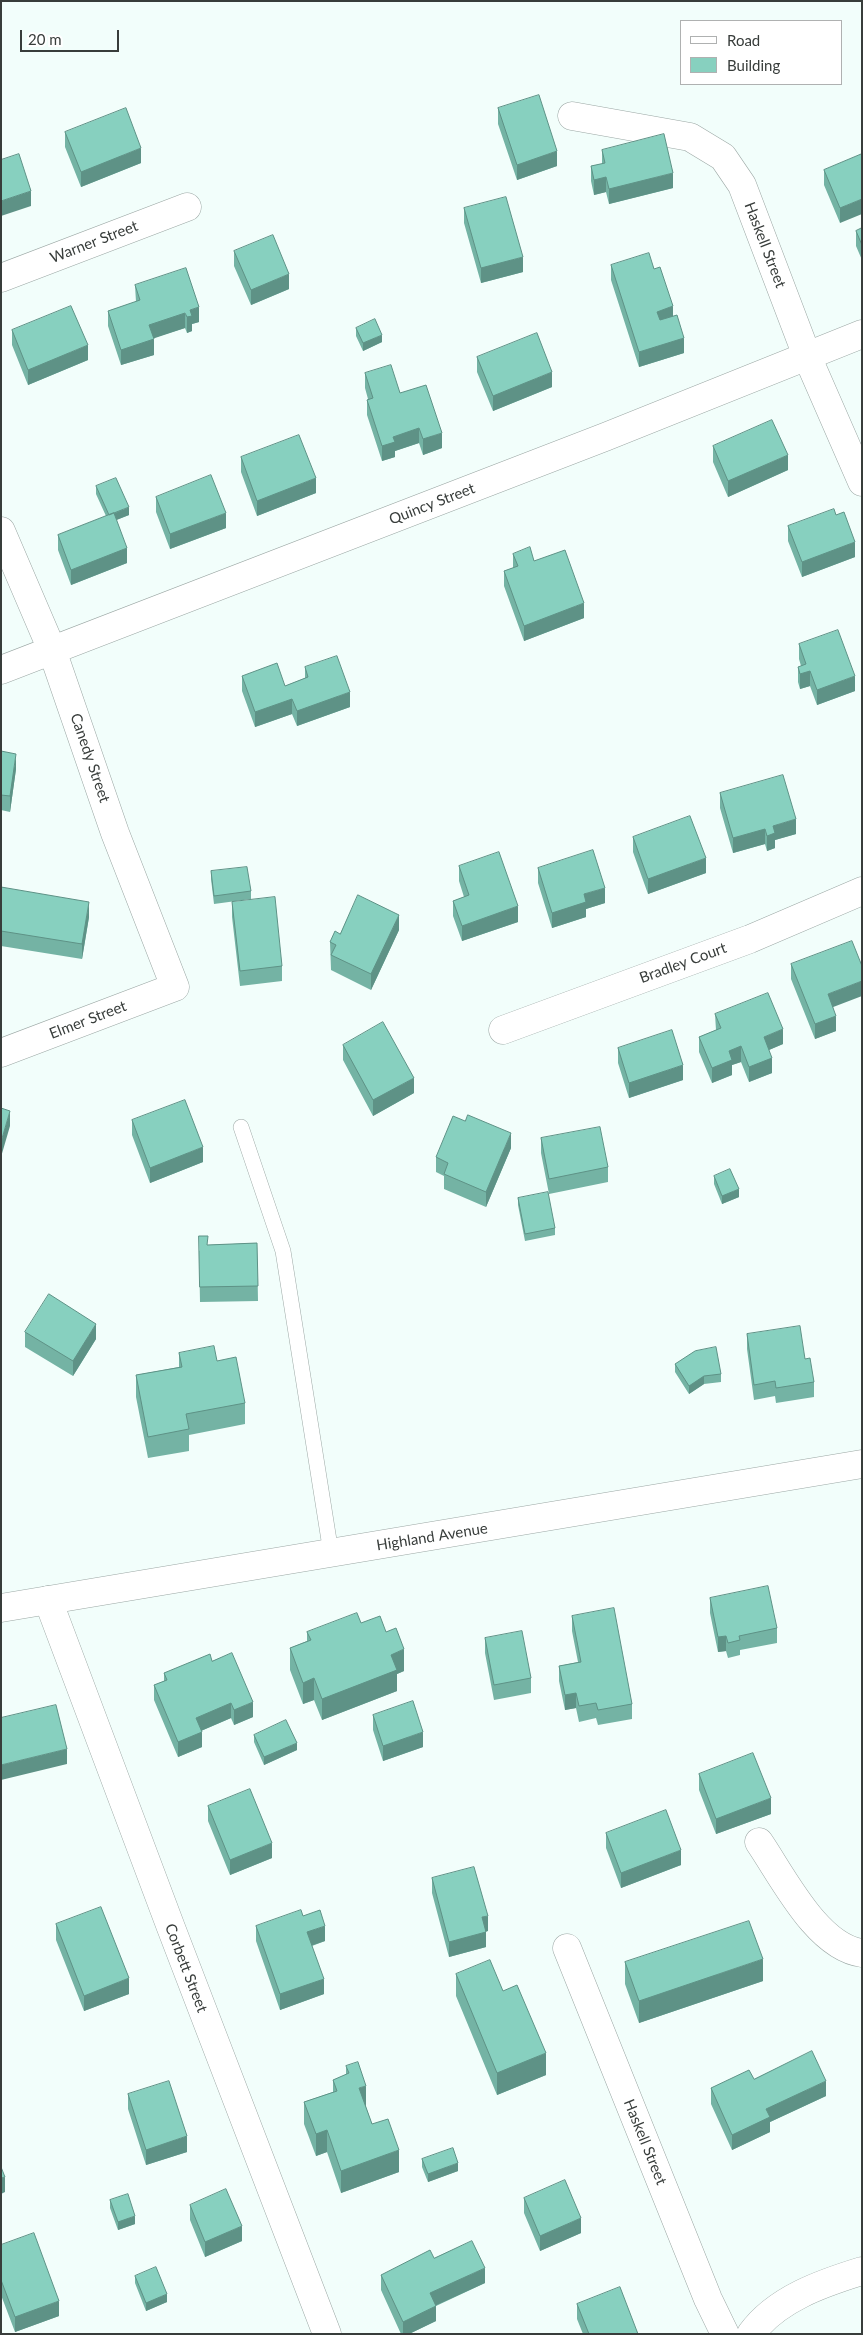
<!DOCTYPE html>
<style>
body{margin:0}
#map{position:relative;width:863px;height:2335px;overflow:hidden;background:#f2fefb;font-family:Lato,sans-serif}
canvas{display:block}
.frame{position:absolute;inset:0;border:2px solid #383d3b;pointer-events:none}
.legend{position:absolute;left:680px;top:20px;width:162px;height:65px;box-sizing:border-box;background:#fff;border:1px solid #afb1b1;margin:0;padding:6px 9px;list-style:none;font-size:15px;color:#383d3b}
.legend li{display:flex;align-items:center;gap:10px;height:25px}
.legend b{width:25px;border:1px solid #afb1b1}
.scale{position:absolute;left:20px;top:30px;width:99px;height:22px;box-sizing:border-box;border:2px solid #383d3b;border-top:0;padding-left:6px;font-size:15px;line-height:18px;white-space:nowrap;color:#383d3b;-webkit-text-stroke:4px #fff;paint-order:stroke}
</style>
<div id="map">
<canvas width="863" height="2335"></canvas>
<div class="frame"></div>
<ul class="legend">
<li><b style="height:6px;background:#fff"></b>Road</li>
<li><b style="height:14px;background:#87d0bf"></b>Building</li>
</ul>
<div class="scale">20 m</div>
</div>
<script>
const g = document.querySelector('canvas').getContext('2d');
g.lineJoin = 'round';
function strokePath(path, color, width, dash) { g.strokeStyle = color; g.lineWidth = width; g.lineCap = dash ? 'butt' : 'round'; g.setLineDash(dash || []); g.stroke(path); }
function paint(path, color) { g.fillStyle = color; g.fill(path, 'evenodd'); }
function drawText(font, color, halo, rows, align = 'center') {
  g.font = font + ' Lato,sans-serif'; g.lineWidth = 4; g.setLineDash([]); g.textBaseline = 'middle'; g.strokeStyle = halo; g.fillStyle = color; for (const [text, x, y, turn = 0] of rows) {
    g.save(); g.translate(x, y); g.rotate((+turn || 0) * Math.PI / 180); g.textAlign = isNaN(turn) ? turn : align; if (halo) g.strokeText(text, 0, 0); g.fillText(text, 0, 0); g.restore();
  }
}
const service = new Path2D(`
 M241,1127L283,1251L331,1553`);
const minor = new Path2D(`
 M572,116L690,137L723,157L742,185L807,356L862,482
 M1,278L187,207
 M1,531L52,650L115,833L175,987L1,1053
 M1,670L605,437L862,334
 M503,1030L750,939L862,891
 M48,1600L170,1925L327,2334
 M759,1842C783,1877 817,1947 862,1953
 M567,1948L708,2299L725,2334
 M751,2334C776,2299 823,2283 862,2271`);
const secondary = new Path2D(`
 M1,1608L862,1464`);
strokePath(service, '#9ba7a4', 16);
strokePath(minor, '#9ba7a4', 29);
strokePath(secondary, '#9ba7a4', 29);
strokePath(service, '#fff', 15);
strokePath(minor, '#fff', 28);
strokePath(secondary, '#fff', 28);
paint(new Path2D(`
 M498,108L557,166L517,180L498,124Z
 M65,132L141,163L81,187L65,147Z
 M602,150L673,188L609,204L606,192L594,195L591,181V166L602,164Z
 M862,154L840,223L824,185V170Z
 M464,208L523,272L481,283L464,223Z
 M862,228V260L856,246V231Z
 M234,251L289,289L251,305L234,266Z
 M611,265L654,269L673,316L684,353L639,367L611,280Z
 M135,285L199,322L192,324V331L187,333L185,328L153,338L154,355L121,365L108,326V311L136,302Z
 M356,328L382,342L363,351L356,336Z
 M12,330L88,360L28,385L12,345Z
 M477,357L552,387L493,411L477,372Z
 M365,373L400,393L442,448L423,455L419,443L395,451V457L382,461L367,415V400L368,399L365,388Z
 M713,446L788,470L728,497L713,462Z
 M241,457L316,493L257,516L241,472Z
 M96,486L129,515L116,520L127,563L71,585L58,550V535L106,516L96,494Z
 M156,497L226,528L170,549L156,512Z
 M836,515L855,557L802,577L788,541V526Z
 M513,554L534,561L584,618L524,641L504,586V571L513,568Z
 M799,644L855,691L817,705L810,686L800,689L798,682V667L801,666L799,659Z
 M305,667L350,707L297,726L292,714L255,727L242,691V676L285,686L305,678Z
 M1,751L16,769L10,812L1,810Z
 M720,793L796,834L775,840V848L767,851L765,844L733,853L720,808Z
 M633,837L706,873L648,894L633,852Z
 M459,866L518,922L462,941L453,916V901L464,897L459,881Z
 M538,868L605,903L586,909V917L552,928L538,883Z
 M211,871L251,891V899L214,904L211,879Z
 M1,887L89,917L82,959L1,946Z
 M232,902L282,966V981L240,986L232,917Z
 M399,930L371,990L331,970L330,942L340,934Z
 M791,964L833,1007L836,1031L815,1039L791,979Z
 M715,1014L783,1044L769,1050L772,1073L749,1082L741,1062L732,1065V1075L712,1083L699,1052V1037L716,1030Z
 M343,1045L414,1093L373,1116L343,1060Z
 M618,1048L683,1080L629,1098L618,1063Z
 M132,1120L203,1162L150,1183L132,1135Z
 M541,1138L608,1167V1182L549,1194L541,1153Z
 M511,1148L486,1207L444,1189V1176L436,1172V1157Z
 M714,1176L739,1197L722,1204L714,1184Z
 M518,1198L555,1228V1235L525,1241L518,1205Z
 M257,1243L258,1301L200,1302L199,1251L208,1245Z
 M25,1332L96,1339L73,1376L25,1347Z
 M747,1334L805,1359L814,1382V1397L776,1403L775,1396L754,1400L747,1349Z
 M179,1353L217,1361L245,1403V1424L189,1435V1451L148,1458L136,1397V1375L179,1367Z
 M675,1364L721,1374V1382L704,1384L689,1394L675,1372Z
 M710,1598L777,1628V1643L740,1650V1655L728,1658L726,1651L718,1652L710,1613Z
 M572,1616L632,1704V1719L598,1725L596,1718L579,1722L576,1708L565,1710L559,1681V1666L578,1662L572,1631Z
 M361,1623L386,1632L404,1671L397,1674V1691L322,1720L314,1700L303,1704L290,1670V1648L307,1641V1632Z
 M485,1638L531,1678V1693L494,1700L485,1653Z
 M212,1661L253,1717L234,1725L231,1718L201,1731L202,1747L178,1757L154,1700V1685L164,1681V1673Z
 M373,1715L423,1747L383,1761L373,1730Z
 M254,1735L297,1750L264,1765L254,1742Z
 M699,1774L771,1814L716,1834L699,1790Z
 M208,1806L272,1858L230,1875L208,1821Z
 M606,1833L681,1865L621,1888L606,1848Z
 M432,1878L488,1931H486V1947L449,1957L432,1893Z
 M303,1916L325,1941L312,1946L324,1994L280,2010L256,1941V1926Z
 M56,1924L129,1994L84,2011L56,1940Z
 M625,1962L763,1981L639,2023L625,1984Z
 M456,1974L503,1991L546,2075L497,2095L456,1996Z
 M346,2066L366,2107L372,2124L399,2172L341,2193L327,2152L316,2156L304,2124V2102L333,2092V2080L346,2075Z
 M754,2079L826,2096L770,2122V2132L732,2150L711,2104V2088Z
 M128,2094L187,2152L146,2165L128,2109Z
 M422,2159L458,2171L428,2182L422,2167Z
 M524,2198L581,2233L540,2251L524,2213Z
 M110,2200L135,2224L118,2230L110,2208Z
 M190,2205L242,2241L205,2257L190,2220Z
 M1,2245L59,2316L15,2332L1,2295Z
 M434,2258L485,2283L436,2306V2321L409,2334H401L381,2290V2275Z
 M135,2276L167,2302L146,2311L135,2283Z
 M577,2304L638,2334H583L577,2319Z`), '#74b3a4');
paint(new Path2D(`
 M141,148V163L81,187V172Z
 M557,151V166L517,180V165Z
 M673,173V188L609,204V189Z
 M606,177V192L594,195V180Z
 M31,191V206L1,216V201Z
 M862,199V214L840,223V208Z
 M523,257V272L481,283V268Z
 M289,274V289L251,305V290Z
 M673,306V321L657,327V312Z
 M199,307V322L192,324V331L187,333V317L190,310Z
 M185,313V328L149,340V325Z
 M382,335V342L363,351V343Z
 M684,338V353L639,367V352Z
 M154,339V355L121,365V350Z
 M88,345V360L28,385V370Z
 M552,372V387L493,411V396Z
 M419,428V443L395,451V457L382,461V446L393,437Z
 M442,433V448L423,455V439Z
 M788,455V470L728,497V481Z
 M316,478V493L257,516V501Z
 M129,507V515L109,523V516Z
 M226,513V528L170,549V534Z
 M855,542V557L802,577V562Z
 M127,548V563L71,585V570Z
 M1,598H2V613H1Z
 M584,603V618L524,641V626Z
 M810,671V686L800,689V674Z
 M855,676V691L817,705V690Z
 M350,692V707L297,726V711Z
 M292,699V714L255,727V712Z
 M16,754V769L10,812V796Z
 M796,819V834L775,840V848L767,851V836L773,826Z
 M765,829V844L733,853V838Z
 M706,858V873L648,894V879Z
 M605,888V903L586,909V917L552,928V913L584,894Z
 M89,902V917L82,959V944Z
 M518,906V922L462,941V926Z
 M399,915V930L371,990V974Z
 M862,981V996L828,1009V994Z
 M836,1016V1031L815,1039V1024Z
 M783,1029V1044L764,1052V1037Z
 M741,1046V1062L732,1065V1075L712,1083V1068L729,1051Z
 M772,1058V1073L749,1082V1067Z
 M683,1065V1080L629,1098V1083Z
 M414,1078V1093L373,1116V1100Z
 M10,1111V1126L1,1157V1142Z
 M511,1133V1148L486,1207V1192Z
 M203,1147V1162L150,1183V1168Z
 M739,1189V1197L722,1204V1196Z
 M96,1324V1339L73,1376V1361Z
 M704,1376V1384L689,1394V1386Z
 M726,1636V1651L718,1652V1637Z
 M404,1649V1671L397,1674V1691L322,1720V1699L391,1655Z
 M314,1678V1700L303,1704V1683Z
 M576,1693V1708L565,1710V1695Z
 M253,1702V1717L234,1725V1710Z
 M231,1703V1718L196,1733V1718Z
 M202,1732V1747L178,1757V1742Z
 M423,1732V1747L383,1761V1746Z
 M297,1743V1750L264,1765V1757Z
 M67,1749V1764L1,1780V1765Z
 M771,1798V1814L716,1834V1819Z
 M272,1843V1858L230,1875V1860Z
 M681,1850V1865L621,1888V1873Z
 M488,1916V1931L482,1933V1917Z
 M325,1926V1941L307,1947V1932Z
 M486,1932V1947L449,1957V1942Z
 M763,1959V1981L639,2023V2001Z
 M129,1978V1994L84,2011V1996Z
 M324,1979V1994L280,2010V1994Z
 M546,2053V2075L497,2095V2073Z
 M826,2081V2096L770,2122V2132L732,2150V2135L766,2109Z
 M366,2086V2107L359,2110V2088Z
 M327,2130V2152L316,2156V2134Z
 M187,2136V2152L146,2165V2150Z
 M399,2150V2172L341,2193V2171Z
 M458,2163V2171L428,2182V2174Z
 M5,2177V2192L1,2194V2178Z
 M135,2216V2224L118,2230V2222Z
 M581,2218V2233L540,2251V2236Z
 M242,2226V2241L205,2257V2242Z
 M485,2268V2283L430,2308V2293Z
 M167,2294V2302L146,2311V2303Z
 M59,2301V2316L15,2332V2317Z
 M436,2306V2321L409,2334H403V2322Z`), '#5e9286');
const building = new Path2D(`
 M539,95L557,151L517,165L498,108Z
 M126,108L141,148L81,172L65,132Z
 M664,134L673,173L609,189L606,177L594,180L591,166L605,163L602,150Z
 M19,154L31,191L1,201V160Z
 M862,154V199L840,208L824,170Z
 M506,197L523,257L481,268L464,208Z
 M862,228V245L856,231Z
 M273,235L289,274L251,290L234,251Z
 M649,253L654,269L660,267L673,306L657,312L660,320L677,315L684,338L639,352L611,265Z
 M186,268L199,307L190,310L192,316L187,317L185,313L149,325L154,339L121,350L108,311L140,300L135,285Z
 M71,306L88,345L28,370L12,330Z
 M375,319L382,335L363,343L356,328Z
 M537,333L552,372L493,396L477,357Z
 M391,365L400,393L426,385L442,433L423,439L419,428L393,437L395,442L382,446L367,400L373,398L365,373Z
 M772,420L788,455L728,481L713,446Z
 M299,435L316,478L257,501L241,457Z
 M211,475L226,513L170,534L156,497Z
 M116,478L129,507L109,515L96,486Z
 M834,509L836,515L844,512L855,542L802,562L788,526Z
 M114,513L127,548L71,570L58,535Z
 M530,547L534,561L565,550L584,603L524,626L504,571L518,566L513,554Z
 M838,630L855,676L817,690L810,671L800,674L798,667L806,664L799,644Z
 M337,656L350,692L297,711L292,699L255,712L242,676L277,663L285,686L308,677L305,667Z
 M1,751L16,754L10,796L1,795Z
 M783,775L796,819L773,826L775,833L767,836L765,829L733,838L720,793Z
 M690,816L706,858L648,879L633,837Z
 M593,850L605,888L584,894L586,902L552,913L538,868Z
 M499,852L518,906L462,926L453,901L469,895L459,866Z
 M247,867L251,891L214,896L211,871Z
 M1,887L89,902L82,944L1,931Z
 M358,895L399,915L371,974L331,955L336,945L330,942L335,931L340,934Z
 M275,897L282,966L240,971L232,902Z
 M852,941L862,966V981L828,994L836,1016L815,1024L791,964Z
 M768,993L783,1029L764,1037L772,1058L749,1067L741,1046L729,1051L732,1060L712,1068L699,1037L721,1028L715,1014Z
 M383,1022L414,1078L373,1100L343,1045Z
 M672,1030L683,1065L629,1083L618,1048Z
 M185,1100L203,1147L150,1168L132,1120Z
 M1,1108L10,1111L1,1142Z
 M468,1115L511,1133L486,1192L444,1174L448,1163L436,1157L453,1116L465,1121Z
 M600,1127L608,1167L549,1179L541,1138Z
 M730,1169L739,1189L722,1196L714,1176Z
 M548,1192L555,1228L525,1234L518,1198Z
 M199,1236H208L207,1245L257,1243L258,1286L200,1287Z
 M49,1294L96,1324L73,1361L25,1332Z
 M800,1326L805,1359L810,1358L814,1382L776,1388L775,1381L754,1385L747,1334Z
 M214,1346L217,1361L236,1357L245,1403L186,1414L189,1429L148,1437L136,1375L182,1367L179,1353Z
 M716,1347L721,1374L704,1376L689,1386L675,1364L695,1351Z
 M768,1586L777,1628L739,1636L740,1640L728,1643L726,1636L718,1637L710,1598Z
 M614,1608L632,1704L598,1710L596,1703L579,1706L576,1693L565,1695L559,1666L581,1662L572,1616Z
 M357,1613L361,1623L380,1616L386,1632L396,1628L404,1649L391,1655L397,1670L322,1699L314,1678L303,1683L290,1648L311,1640L307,1632Z
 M522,1631L531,1678L494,1685L485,1638Z
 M232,1653L253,1702L234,1710L231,1703L196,1718L202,1732L178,1742L154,1685L167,1680L164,1673L210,1654L212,1661Z
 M413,1701L423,1732L383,1746L373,1715Z
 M56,1705L67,1749L1,1765V1718Z
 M286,1720L297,1743L264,1757L254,1735Z
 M753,1753L771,1798L716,1819L699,1774Z
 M250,1789L272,1843L230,1860L208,1806Z
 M666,1810L681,1850L621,1873L606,1833Z
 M474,1867L488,1916L482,1917L486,1932L449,1942L432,1878Z
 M101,1907L129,1978L84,1996L56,1924Z
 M301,1910L303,1916L320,1910L325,1926L307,1932L324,1979L280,1994L256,1926Z
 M749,1921L763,1959L639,2001L625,1962Z
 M490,1960L503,1991L517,1985L546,2053L497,2073L456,1974Z
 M812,2051L826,2081L766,2109L770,2117L732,2135L711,2088L749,2070L754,2079Z
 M358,2062L366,2086L359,2088L372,2124L388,2119L399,2150L341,2171L327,2130L316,2134L304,2102L337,2091L333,2080L349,2073L346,2066Z
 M169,2081L187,2136L146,2150L128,2094Z
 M453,2148L458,2163L428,2174L422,2159Z
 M1,2167L5,2177L1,2178Z
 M565,2180L581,2218L540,2236L524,2198Z
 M226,2189L242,2226L205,2242L190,2205Z
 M128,2194L135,2216L118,2222L110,2200Z
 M34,2233L59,2301L15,2317L1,2280V2245Z
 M472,2241L485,2268L430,2293L436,2306L403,2322L381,2275L430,2250L434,2258Z
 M156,2267L167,2294L146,2303L135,2276Z
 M620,2287L638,2334H589L577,2304Z`);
paint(building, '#87d0bf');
strokePath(building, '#5e9286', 1);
drawText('15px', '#383d3b', '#fff', [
 ["Warner Street",94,242,-21],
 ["Haskell Street",765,245,69],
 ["Quincy Street",432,504,-21],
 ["Canedy Street",90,758,71],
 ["Bradley Court",683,963,-20],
 ["Elmer Street",88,1020,-21],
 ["Highland Avenue",432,1537,-9],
 ["Corbett Street",186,1968,69],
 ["Haskell Street",645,2142,68]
]);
</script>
